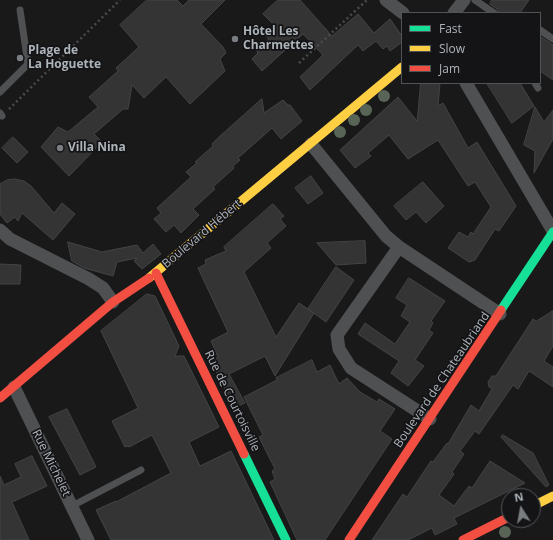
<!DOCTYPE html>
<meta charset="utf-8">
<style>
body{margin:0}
#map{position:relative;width:553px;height:540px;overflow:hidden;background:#19191a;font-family:"Open Sans",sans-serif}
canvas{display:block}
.legend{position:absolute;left:401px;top:12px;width:140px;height:72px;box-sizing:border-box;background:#141416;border:1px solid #515457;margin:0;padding:5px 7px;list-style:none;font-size:12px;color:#acb3b9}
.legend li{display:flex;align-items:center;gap:8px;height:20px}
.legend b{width:20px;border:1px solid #515457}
.north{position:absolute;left:501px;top:488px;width:40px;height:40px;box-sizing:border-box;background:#141416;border:1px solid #515457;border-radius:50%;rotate:349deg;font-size:11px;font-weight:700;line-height:16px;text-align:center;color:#acb3b9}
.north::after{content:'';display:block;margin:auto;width:14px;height:18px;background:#797d81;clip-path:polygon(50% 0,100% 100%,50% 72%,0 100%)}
</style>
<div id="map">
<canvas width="553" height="540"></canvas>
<ul class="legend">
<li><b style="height:5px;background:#16e098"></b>Fast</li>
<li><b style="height:5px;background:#ffcf43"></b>Slow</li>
<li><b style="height:5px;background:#f24e42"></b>Jam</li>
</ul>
<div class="north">N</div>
</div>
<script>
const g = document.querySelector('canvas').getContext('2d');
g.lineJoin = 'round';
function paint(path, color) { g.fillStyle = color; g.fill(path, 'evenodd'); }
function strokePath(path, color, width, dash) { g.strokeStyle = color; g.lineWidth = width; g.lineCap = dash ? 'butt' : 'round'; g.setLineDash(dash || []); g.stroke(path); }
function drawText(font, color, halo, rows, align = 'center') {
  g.font = font + ' "Open Sans",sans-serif'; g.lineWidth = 3.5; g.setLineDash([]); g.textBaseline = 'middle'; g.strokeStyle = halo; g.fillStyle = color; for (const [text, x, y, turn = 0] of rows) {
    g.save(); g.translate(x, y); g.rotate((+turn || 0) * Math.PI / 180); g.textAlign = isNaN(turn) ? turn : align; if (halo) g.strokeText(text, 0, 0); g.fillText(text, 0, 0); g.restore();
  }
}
const building = new Path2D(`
 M147,0H177L183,6L189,0H225L201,24L223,47L226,53L220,59L225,71L190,104L166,77L144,98L132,85L128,109H123L94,134L102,142L69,176L41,147L58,127L68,132L98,107L89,97L118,71L116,68L139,47L120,25Z
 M278,0H300L332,36L358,14L374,33L390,19L402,36V42L390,51L387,46L383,49L376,41L363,51L358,45L310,90L300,77L323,55L303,34L262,71L252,59L258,53L256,50L269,39L265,35L275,26L263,14Z
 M492,0H529L520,13H499L497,9L490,4Z
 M540,36L553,45V80L540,71Z
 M421,83H440L438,106L443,103L468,148L477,142L516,206L499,231L495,229L475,260L469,262L448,248L459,232L468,237L471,232L473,234L491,207L475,182L468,186L438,140L408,159L389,135L368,153L371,156L355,168L340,150L398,97L417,121Z
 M487,83H520L534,106L512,123Z
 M262,99L264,113L283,100L288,105H290L302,121L281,139L272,128L238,158L240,160L233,166L234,168L213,187L215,189L193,209L199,215L181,233L174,225L166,232L154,219L161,213L157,208L191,177L186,172L197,163L195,162L213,146L212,144L219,137Z
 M535,107L544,122L553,110V139L534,173L535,151L524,145Z
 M13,137L28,152L17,163L2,148Z
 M311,176L323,193L308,204L295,188Z
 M15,179L24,181L31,186L54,213L62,203L75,214L53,240L22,213L18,221L15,217L7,223L0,214V184L7,180Z
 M423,182L444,206L426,223L416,212L406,220L394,206Z
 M273,204L284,216L280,219L286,226L267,243L271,248L244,272L276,337L299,303L314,313L275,376L265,356L229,374L245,403L234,408L211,361L218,357L211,341L228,332L198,268L206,264L205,260L226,251L224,247Z
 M365,241L366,263L336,265L317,243Z
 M68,242L102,252L137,245L143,253L153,244L161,254L142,269L134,261L137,258L117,262L113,276L84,268L72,261Z
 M0,264L21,265L20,284H0Z
 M336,267L354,280L326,322L308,309Z
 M409,278L445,301L431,321L433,323L429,330L433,333L415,360L424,366L408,386L391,373L399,361L358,334L365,323L395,344L410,322L401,316L407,305L396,298Z
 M147,294L155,296L179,346L175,356H184L219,427L189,442L200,466L231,451L274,540H111L96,510L116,501V502L171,473L152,435L129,447L128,446L125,447L112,421L138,408L101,331Z
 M553,311V346L544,361L553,367V387L529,371L518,389L513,385L479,434L475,431L460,451L464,454L452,472L454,474L439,495L454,506L469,486L472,488L490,461L525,483L454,518L457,524L435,535L432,528L408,540H372L403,494L407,497L431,461L433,462L447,443L448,444L471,405L479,411L492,389L489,387L488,382L492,376H496L533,319L536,321Z
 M312,360L317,372L330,365L339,384L347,378L360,392L377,402L379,399L395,409L380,431L392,439L325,540H297L270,482L275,479L272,471L275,469L259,437L263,435L244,397L277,380L276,378Z
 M67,409L96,467L80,475L49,417Z
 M503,435L533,453L549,485L546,487L501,437Z
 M32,456L47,486L12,502L29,540H0V476L4,485L21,477L15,464Z`);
paint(building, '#343435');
strokePath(building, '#424446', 1);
strokePath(new Path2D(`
 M299,63L367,0
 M9,109L120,0`), '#494b4d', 2.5, [2, 3]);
strokePath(new Path2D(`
 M475,0L494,13
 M540,30L553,39
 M535,83L538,88
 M0,92L28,64L20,10
 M0,113L2,116
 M72,506L141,470`), '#4e5052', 7);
strokePath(new Path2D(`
 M386,0L403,13
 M454,13L464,0
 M466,83L553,231
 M311,144L386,236L399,247L500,314
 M0,230L10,239L89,279L103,288L113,302
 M399,247L337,335L339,349L351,368L430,419
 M14,387L88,540`), '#4e5052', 13);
strokePath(new Path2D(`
 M501,310L553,232
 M244,454L286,540`), '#16e098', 9);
strokePath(new Path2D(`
 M149,278L402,67
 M533,506L553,496`), '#ffcf43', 9);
strokePath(new Path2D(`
 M156,273L244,454
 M0,398L113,302L149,278
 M349,540L501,310
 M463,540L509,517`), '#f24e42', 9);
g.fillStyle = '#586455';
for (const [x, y] of [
 [384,96],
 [366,110],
 [354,120],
 [340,132],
 [505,532]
]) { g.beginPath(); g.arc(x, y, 6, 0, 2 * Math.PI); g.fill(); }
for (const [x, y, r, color] of [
 [235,39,4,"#797d81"],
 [20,58,4,"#797d81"],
 [60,148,4,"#797d81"]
]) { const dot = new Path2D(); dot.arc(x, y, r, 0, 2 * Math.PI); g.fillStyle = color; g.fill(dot); strokePath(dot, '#141416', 1.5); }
drawText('bold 12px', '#acb3b9', '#141416', [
 ["Hôtel Les",243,32],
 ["Charmettes",243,46],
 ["Plage de",28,51],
 ["La Hoguette",28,65],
 ["Villa Nina",68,148]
], 'left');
drawText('12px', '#acb3b9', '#141416', [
 ["Boulevard Hébert",202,234,-40],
 ["Boulevard de Chateaubriand",442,380,-56],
 ["Rue de Courtoisville",232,401,64],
 ["Rue Michelet",51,463,64]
]);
</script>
